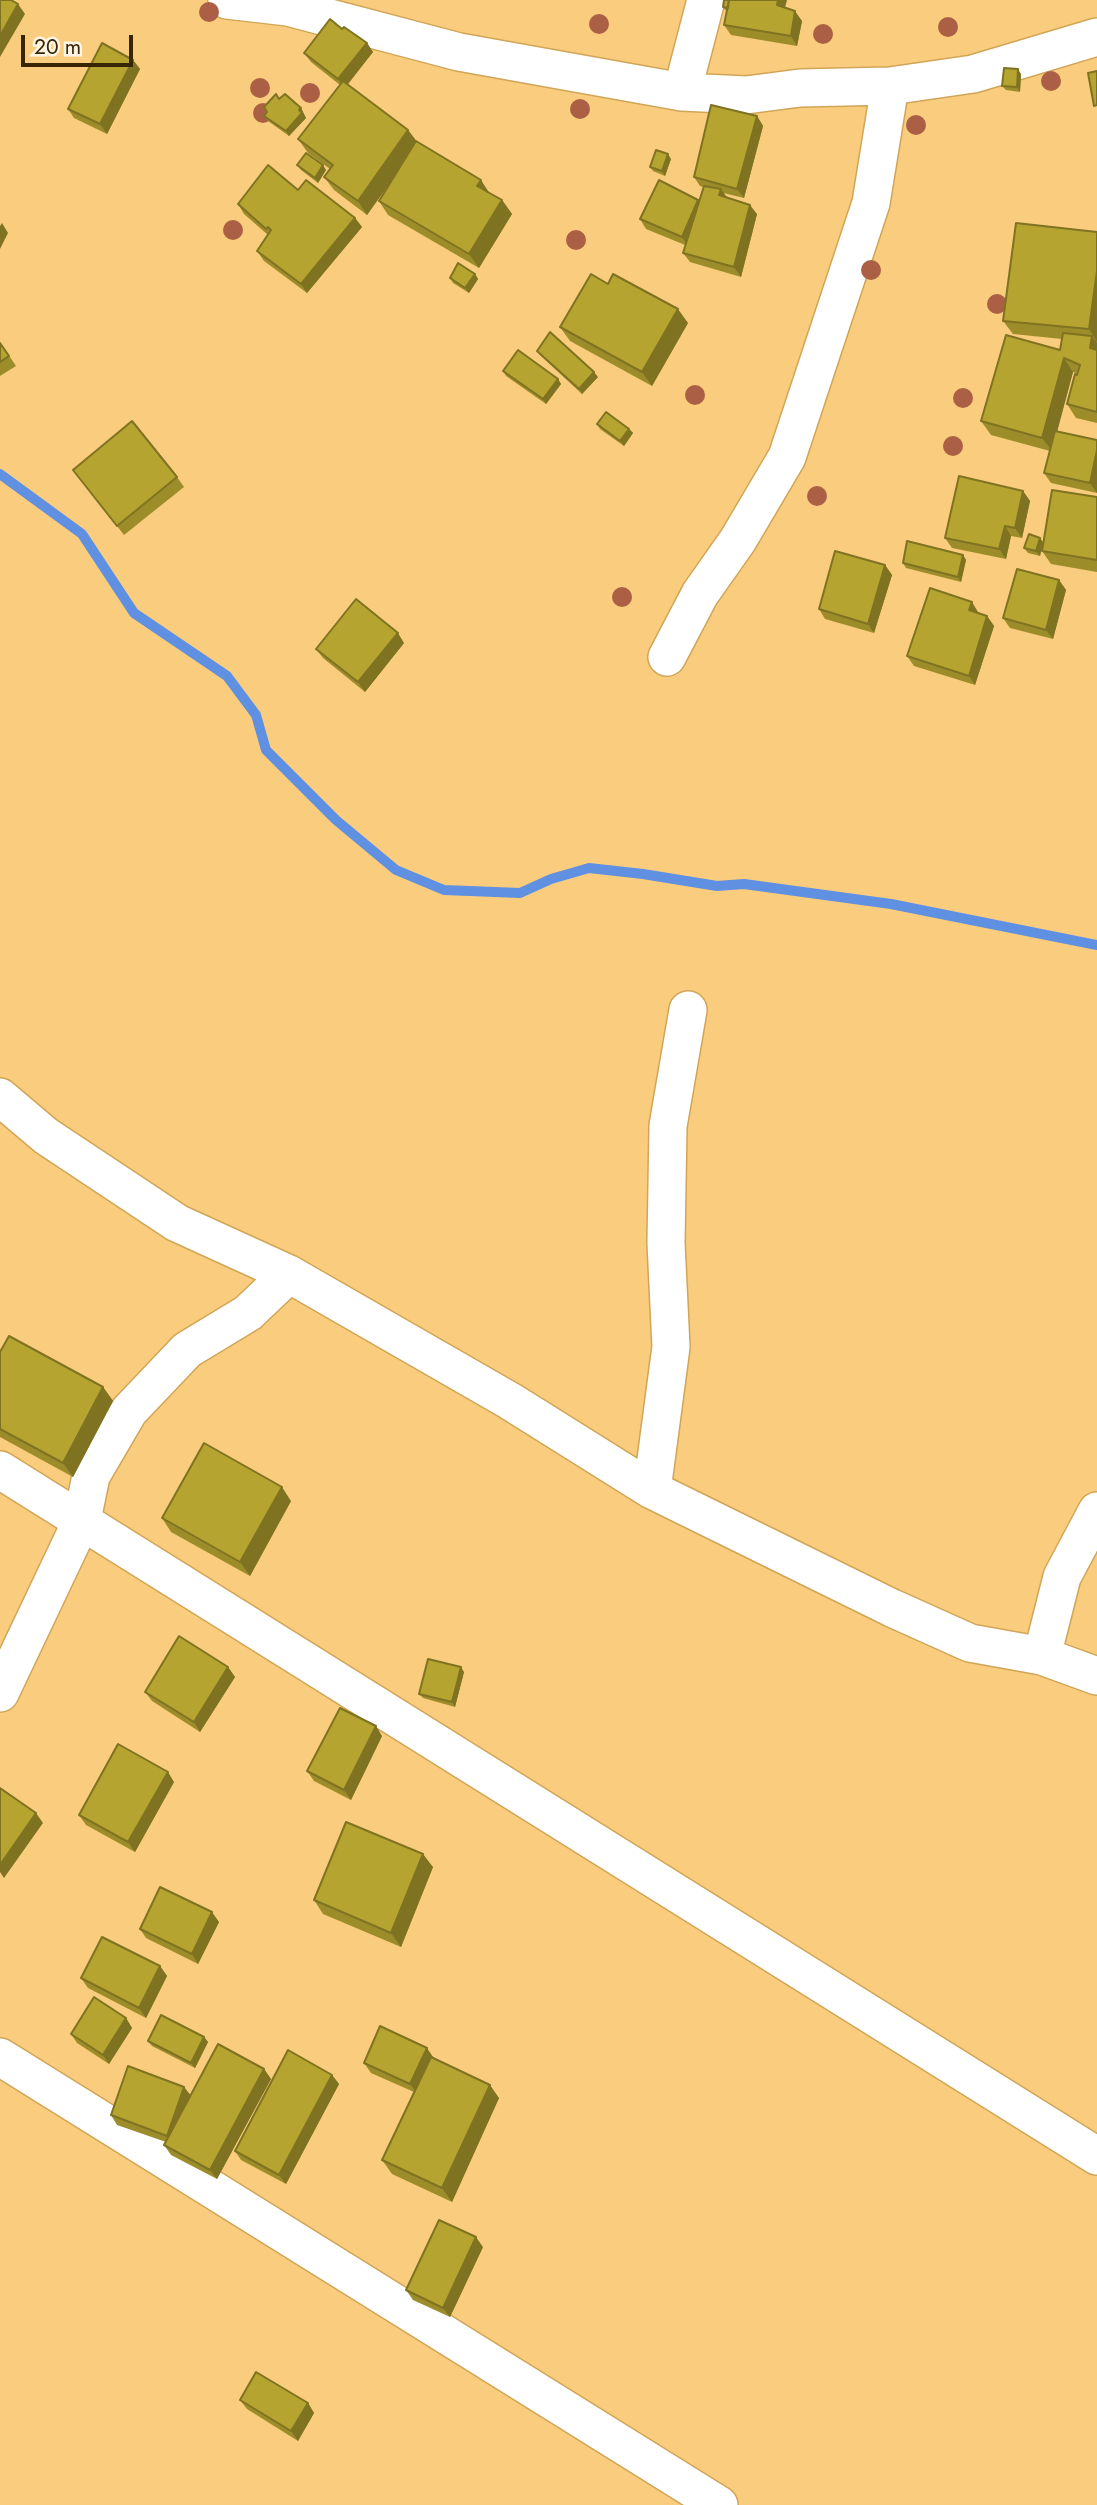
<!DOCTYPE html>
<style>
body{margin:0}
#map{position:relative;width:1097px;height:2505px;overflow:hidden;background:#facd7e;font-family:Jost,sans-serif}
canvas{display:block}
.scale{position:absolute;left:21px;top:35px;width:112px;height:32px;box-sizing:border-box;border:4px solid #372503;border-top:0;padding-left:9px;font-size:21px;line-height:24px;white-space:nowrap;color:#372503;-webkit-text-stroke:5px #fdf4e5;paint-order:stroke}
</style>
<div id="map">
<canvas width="1097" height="2505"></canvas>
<div class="scale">20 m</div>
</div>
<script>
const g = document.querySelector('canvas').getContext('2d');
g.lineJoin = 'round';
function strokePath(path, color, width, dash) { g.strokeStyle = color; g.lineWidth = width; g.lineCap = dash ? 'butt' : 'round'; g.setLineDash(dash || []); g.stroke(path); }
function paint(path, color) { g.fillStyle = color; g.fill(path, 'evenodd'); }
strokePath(new Path2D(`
 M0,474L82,534L134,613L227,676L256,715L266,750L336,820L396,870L444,890L520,893L551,879L589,868L643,874L717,886L744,884L891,904L1097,945`), '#6090e1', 10);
const minor = new Path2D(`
 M227,0L288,7L459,52L682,92L746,95L800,88L890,86L973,74L1097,37
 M682,92L706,0
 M667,657L700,594L738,540L787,457L871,203L890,86
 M0,1097L46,1136L177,1223L289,1274L510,1401L652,1490L892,1608L970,1643L1042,1656L1097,1676
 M0,1470L1097,2156
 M652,1490L671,1347L666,1243L668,1126L688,1010
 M1042,1656L1062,1577L1097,1511
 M0,1693L82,1520L91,1476L129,1411L187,1350L248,1313L289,1274
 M0,2057L719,2505`);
strokePath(minor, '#d1a557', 40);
strokePath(minor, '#fff', 37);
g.fillStyle = '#ab6046';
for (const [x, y] of [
 [209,12],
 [599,24],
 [948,27],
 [823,34],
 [1051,81],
 [260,88],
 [310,93],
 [580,109],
 [263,113],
 [916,125],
 [233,230],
 [576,240],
 [871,270],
 [997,304],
 [695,395],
 [963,398],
 [953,446],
 [817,496],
 [622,597]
]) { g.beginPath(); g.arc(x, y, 10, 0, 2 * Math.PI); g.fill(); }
paint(new Path2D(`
 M723,7L785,8L802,21L797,46L731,35L724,25L727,12Z
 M342,29L367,43L373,52L347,84L408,130L416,141L490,193L502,200L512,214L479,268L388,215L379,201L395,176L367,215L334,190L324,177L330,169L308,153L298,139L340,85L311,62L304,53Z
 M133,60L140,69L107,134L74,118L68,109Z
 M1021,74L1020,92L1006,90L1002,86Z
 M279,99L301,108L306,118L289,136L268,121L264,116Z
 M757,116L763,126L744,198L723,193L727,197L757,214L741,277L690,262L683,253L685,245L646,229L640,219L699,201L703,187L700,186L694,177Z
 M671,159L665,176L653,171L650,167Z
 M297,165L326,170L318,183L301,170Z
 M238,204L355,218L362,227L307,293L264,261L257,251L268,235L244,214Z
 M1097,232V423L1076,418L1067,404L1078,374L1073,372L1057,431L1097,440V493L1051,483L1044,473L1050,451L991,435L981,421L1060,350L1062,339L1013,334L1003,321Z
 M475,274L478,279L469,293L453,283L450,278Z
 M608,284L688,323L652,386L570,341L560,327Z
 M0,342L16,366L0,376Z
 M537,351L598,377L582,394L541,356Z
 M503,371L558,379L561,384L546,404L506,376Z
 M597,424L629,429L633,433L624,446L600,429Z
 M73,470L177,477L184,487L124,535Z
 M1023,491L1030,501L1022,538L1011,536L1006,559L952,548L945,538Z
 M1097,497V572L1051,564L1042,551V547L1040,556L1028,553L1024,548L1040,538L1043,542Z
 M963,555L966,560L961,582L906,568L903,563Z
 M885,565L892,575L874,633L825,619L819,609Z
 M1059,580L1066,590L1053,639L1010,628L1003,618Z
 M978,612V613L987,616L994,626L975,685L914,666L907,656Z
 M404,643L365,692L323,658L316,649Z
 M0,1352L103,1387L113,1401L73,1477L0,1437Z
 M291,1501L250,1576L171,1532L162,1518Z
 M228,1667L235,1677L200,1732L152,1701L145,1692Z
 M464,1672L455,1707L423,1698L419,1694Z
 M382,1736L351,1800L314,1781L307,1771Z
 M174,1782L135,1852L86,1825L79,1815Z
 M433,1867L401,1947L323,1914L314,1900Z
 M219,1922L198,1964L146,1938L140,1929Z
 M160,1966L167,1976L146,2018L88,1988L81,1978Z
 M126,2018L132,2028L109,2064L77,2043L71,2034Z
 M204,2037L208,2042L195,2068L152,2046L148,2041Z
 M433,2057L499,2098L452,2202L392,2174L382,2160L414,2092L371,2073L364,2063Z
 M264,2069L271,2079L217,2179L171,2155L164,2145L166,2142L117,2125L111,2115L184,2087L191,2096Z
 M332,2075L339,2084L286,2184L241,2160L235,2151Z
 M483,2247L450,2317L413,2300L406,2290Z
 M240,2400L308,2403L314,2413L298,2441L247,2409Z`), '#9d8d2a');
paint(new Path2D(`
 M778,0H787L783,15L777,5Z
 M18,4L25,14L0,57V36Z
 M795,11L802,21L797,46L791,36Z
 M367,43L373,52L345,88L338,79Z
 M133,60L140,69L107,134L100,124Z
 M1018,69L1021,74L1020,92L1017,87Z
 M301,108L306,118L289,136L286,131Z
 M757,116L763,126L744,198L737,189Z
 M408,130L418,143L367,215L358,201Z
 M668,154L671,159L665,176L662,171Z
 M323,165L326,170L318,183L315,178Z
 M481,180L490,194L477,186Z
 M721,189L728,199L719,195Z
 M502,200L512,214L479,268L469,254Z
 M698,200L705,209L688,247L682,237Z
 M750,205L757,214L741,277L734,267Z
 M355,218L362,227L307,293L301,284Z
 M2,223L8,233L0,249V226Z
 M1097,271V342L1089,329Z
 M475,274L478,279L469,293L465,288Z
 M678,309L688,323L652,386L642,372Z
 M1092,336L1097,343V358L1090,348Z
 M1064,358L1073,372L1052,451L1042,438Z
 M594,372L598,377L582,394L579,389Z
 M558,379L561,384L546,404L543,399Z
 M629,429L633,433L624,446L620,441Z
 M1097,450V493L1090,483Z
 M1023,491L1030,501L1022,538L1015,528Z
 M1005,526L1011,536L1006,559L999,549Z
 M1040,538L1043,543L1040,556L1036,551Z
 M963,555L966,560L961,582L958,577Z
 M885,565L892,575L874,633L868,624Z
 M1059,580L1066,590L1053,639L1046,630Z
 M972,602L978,612L976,620L969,610Z
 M987,616L994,626L975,685L969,676Z
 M398,633L404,643L365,692L358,682Z
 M103,1387L113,1401L73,1477L63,1463Z
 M282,1487L291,1501L250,1576L240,1562Z
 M228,1667L235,1677L200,1732L194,1722Z
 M461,1667L464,1672L455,1707L452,1702Z
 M376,1726L382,1736L351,1800L344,1790Z
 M168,1772L174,1782L135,1852L128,1842Z
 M36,1813L43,1823L4,1878L0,1872V1865Z
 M423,1854L433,1867L401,1947L391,1933Z
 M212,1912L219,1922L198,1964L192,1954Z
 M160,1966L167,1976L146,2018L139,2008Z
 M126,2018L132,2028L109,2064L103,2055Z
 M204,2037L208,2042L195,2068L191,2063Z
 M427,2048L433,2057L417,2093L410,2084Z
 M264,2069L271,2079L217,2179L210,2170Z
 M332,2075L339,2084L286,2184L279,2175Z
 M490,2085L499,2098L452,2202L442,2188Z
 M184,2087L191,2096L174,2145L167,2136Z
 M476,2237L483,2247L450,2317L443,2308Z
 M308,2403L314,2413L298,2441L291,2431Z`), '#7f7322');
const building = new Path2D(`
 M0,0H11L18,4L0,36Z
 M724,0H729L728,8L723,7Z
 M729,0H778L777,5L795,11L791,36L724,25Z
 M330,19L342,29L344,27L367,43L338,79L304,53Z
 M102,43L133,60L100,124L68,109Z
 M1004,68L1018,69L1017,87L1002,86Z
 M1097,71V105L1094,106L1088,73Z
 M343,81L408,130L358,201L324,177L333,165L298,139Z
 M276,94L279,99L285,94L301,108L299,110L302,113L286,131L264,116L267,112L264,107Z
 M711,105L757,116L737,189L694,177Z
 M416,141L481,180L477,186L502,200L469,254L379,201Z
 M656,150L668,154L662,171L650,167Z
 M306,153L323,165L315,178L297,165Z
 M268,165L298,190L306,180L355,218L301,284L257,251L271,230L268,227L266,229L238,204Z
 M659,180L698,200L682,237L640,219Z
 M704,186L721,189L719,195L750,205L734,267L683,253Z
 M1016,223L1097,232V271L1089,329L1003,321Z
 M458,263L475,274L465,288L450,278Z
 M591,274L608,284L613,274L678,309L642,372L560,327Z
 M550,332L594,372L579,389L537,351Z
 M1063,333L1092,336L1090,348L1097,350V412L1067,404L1075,374L1077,375L1080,365L1064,358L1042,438L981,421L1006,335L1060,350Z
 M0,343L9,356L0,362Z
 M518,350L558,379L543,399L503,371Z
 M606,412L629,429L620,441L597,424Z
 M132,421L177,477L117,526L73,470Z
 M1055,431L1097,440V450L1090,483L1044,473Z
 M959,476L1023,491L1015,528L1005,526L999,549L945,538Z
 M1052,490L1097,497V560L1042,551Z
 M1029,534L1040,538L1036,551L1024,548Z
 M907,541L963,555L958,577L903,563Z
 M835,551L885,565L868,624L819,609Z
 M1017,569L1059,580L1046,630L1003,618Z
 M930,588L972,602L969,610L987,616L969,676L907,656Z
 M356,599L398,633L358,682L316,649Z
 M9,1336L103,1387L63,1463L0,1429V1352Z
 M204,1443L282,1487L240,1562L162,1518Z
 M179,1636L228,1667L194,1722L145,1692Z
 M428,1659L461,1667L452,1702L419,1694Z
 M340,1708L376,1726L344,1790L307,1771Z
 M118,1744L168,1772L128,1842L79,1815Z
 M0,1788L36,1813L0,1865Z
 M346,1822L423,1854L391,1933L314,1900Z
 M160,1887L212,1912L192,1954L140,1929Z
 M102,1937L160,1966L139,2008L81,1978Z
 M94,1997L126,2018L103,2055L71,2034Z
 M161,2015L204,2037L191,2063L148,2041Z
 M380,2026L427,2048L410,2084L364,2063Z
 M218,2044L264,2069L210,2170L164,2145Z
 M288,2050L332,2075L279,2175L235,2151Z
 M431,2057L490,2085L442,2188L382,2160Z
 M128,2066L184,2087L167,2136L111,2115Z
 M439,2220L476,2237L443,2308L406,2290Z
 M256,2372L308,2403L291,2431L240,2400Z`);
paint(building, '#b6a431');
strokePath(building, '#7f7322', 2);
</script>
